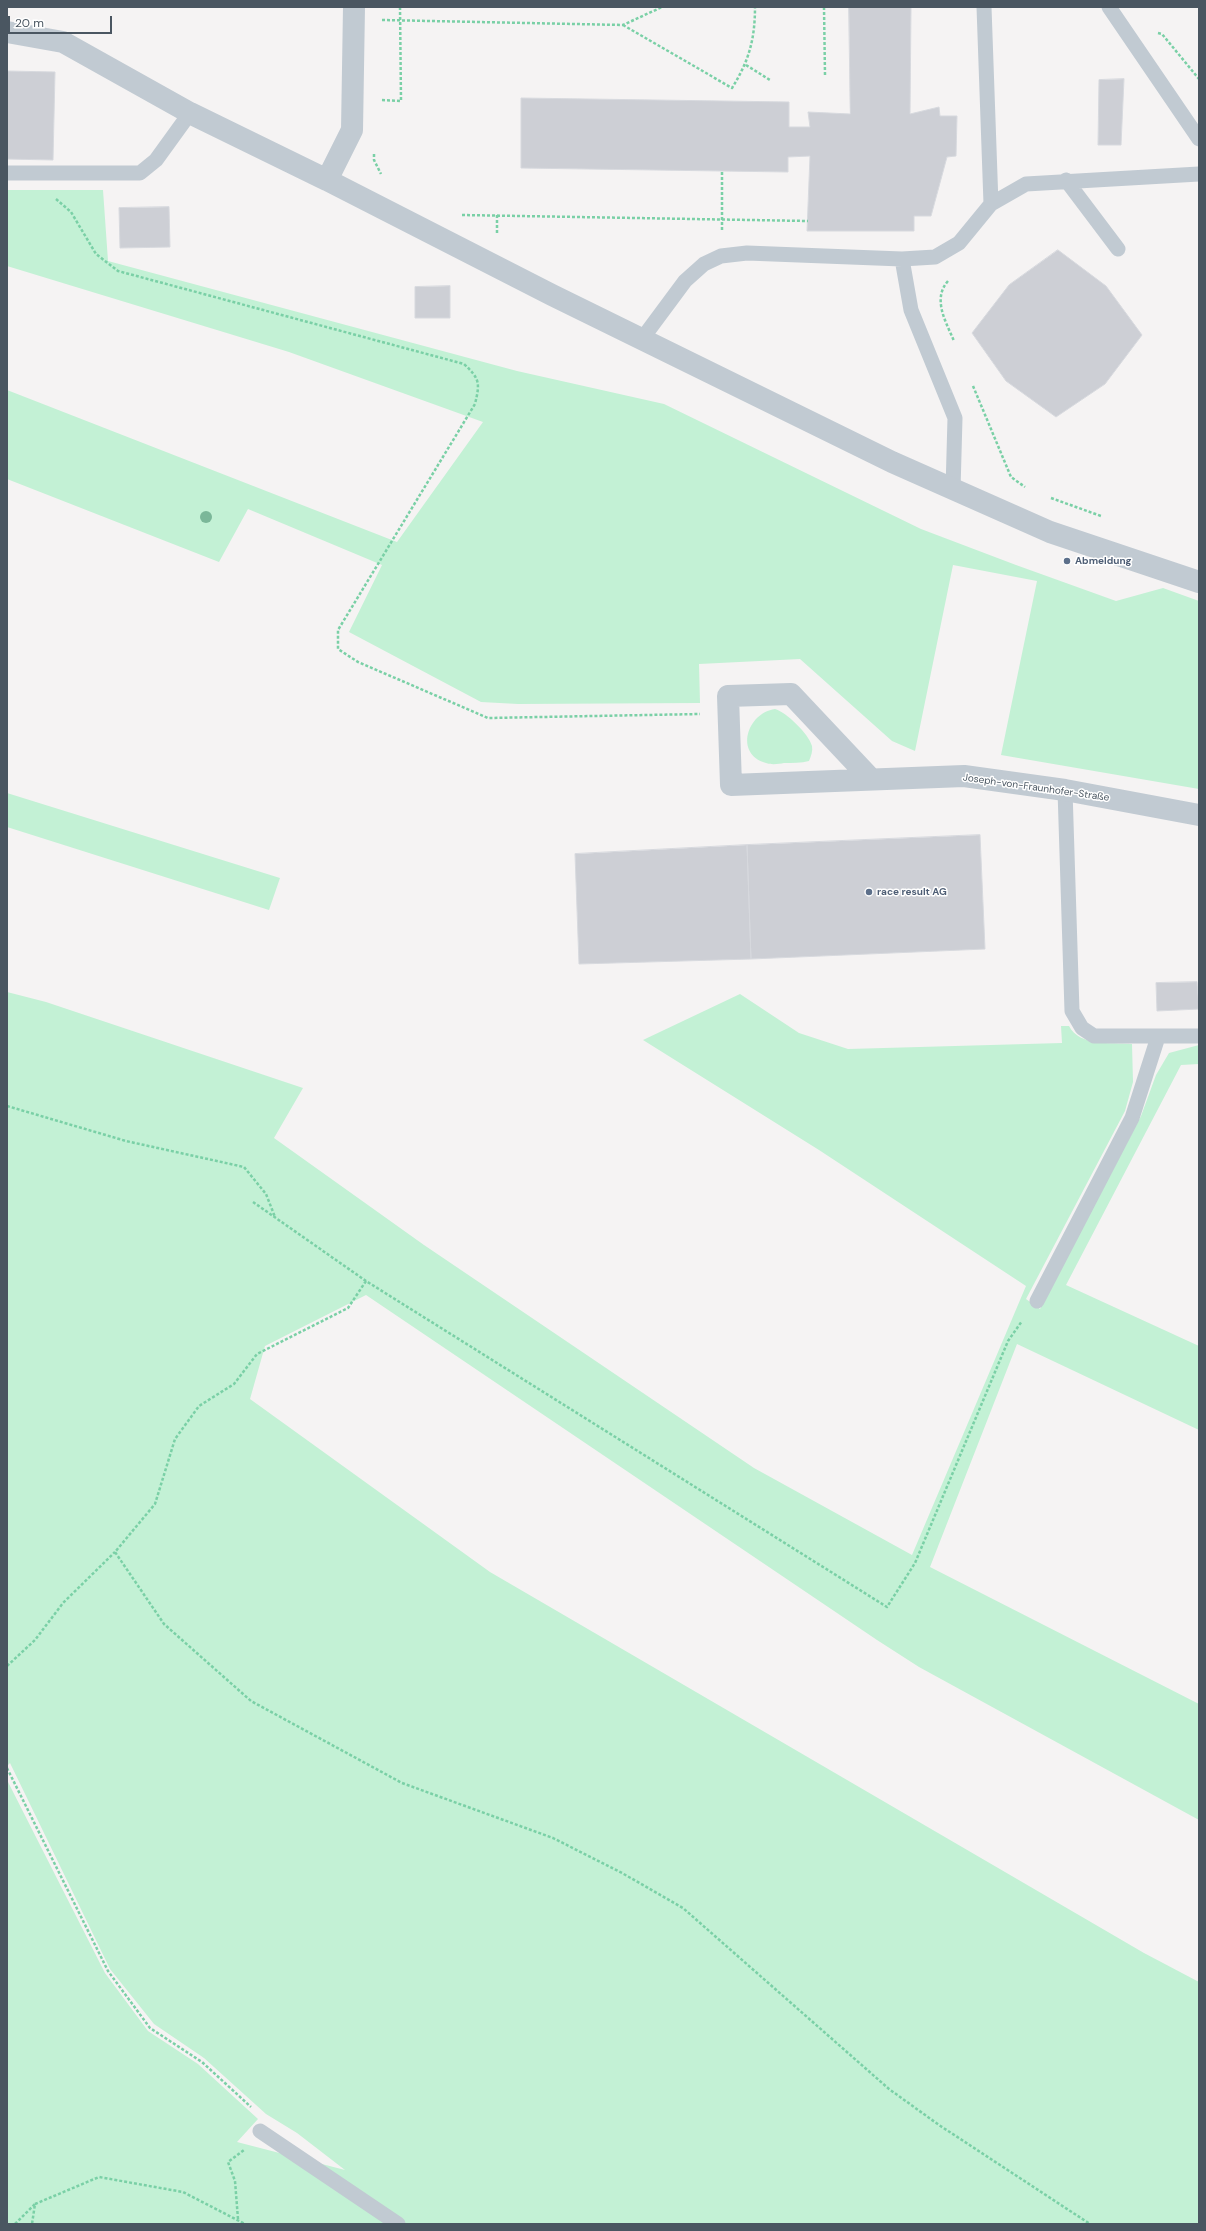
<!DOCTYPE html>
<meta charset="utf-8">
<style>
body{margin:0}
#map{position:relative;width:1206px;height:2231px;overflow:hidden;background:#f5f3f3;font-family:"DM Sans",sans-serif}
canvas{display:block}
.frame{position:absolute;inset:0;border:8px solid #4a5661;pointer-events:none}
.scale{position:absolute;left:8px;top:16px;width:104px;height:18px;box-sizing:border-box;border:2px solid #4a5661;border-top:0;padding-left:5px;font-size:12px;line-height:14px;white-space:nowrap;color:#4a5661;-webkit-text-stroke:3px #fff;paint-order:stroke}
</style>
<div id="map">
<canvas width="1206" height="2231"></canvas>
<div class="frame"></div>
<div class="scale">20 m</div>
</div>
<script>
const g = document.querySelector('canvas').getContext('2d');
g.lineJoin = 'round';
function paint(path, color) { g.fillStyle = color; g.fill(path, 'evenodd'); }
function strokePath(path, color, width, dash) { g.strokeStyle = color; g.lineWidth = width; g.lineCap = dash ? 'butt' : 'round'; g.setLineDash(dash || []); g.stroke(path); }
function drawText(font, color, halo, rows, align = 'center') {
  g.font = font + ' "DM Sans",sans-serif'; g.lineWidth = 3; g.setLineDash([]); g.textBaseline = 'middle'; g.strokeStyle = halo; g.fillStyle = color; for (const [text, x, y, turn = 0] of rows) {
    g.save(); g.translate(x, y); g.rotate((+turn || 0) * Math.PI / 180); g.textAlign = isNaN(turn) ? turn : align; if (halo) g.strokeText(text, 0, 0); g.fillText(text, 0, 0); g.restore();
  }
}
paint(new Path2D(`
 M7,190H103L108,261L517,371L664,404L921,529L1016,565L1116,601L1163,588L1199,601V789L1001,755L1037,581L953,565L915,751L892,741L800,659L699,664L700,703L518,704L481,702L349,632L382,565L248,509L219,562L7,479V390L397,542L483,422L289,352L7,266Z
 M775,709C786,712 809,734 812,746C813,751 811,756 809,761C801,763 793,763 784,763C779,764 771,765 766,763C734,754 747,713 775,709Z
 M7,793L280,878L269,910L7,827Z
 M7,992L46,1002L303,1088L274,1138L424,1245L754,1468L912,1555L1026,1286L819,1150L643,1040L740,994L799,1033L848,1049L1062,1043L1061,1026H1069C1080,1047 1111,1042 1132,1044L1133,1082L1125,1111L1026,1299L1040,1309L1141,1116L1156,1075L1169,1053L1199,1045V1064L1181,1065L1066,1285L1199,1346V1430L1017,1344L930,1567L1199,1704V1820L919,1667L877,1640L366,1295L265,1346L250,1399L490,1572L1144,1953L1199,1982V2224H7V1780L105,1973L148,2031L198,2064L258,2119L237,2142L345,2170L297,2133L266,2114L204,2058L154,2024L110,1969L10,1763L7,1766Z`), '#c3f1d5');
const building = new Path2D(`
 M849,7H911L910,114L939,107L940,116H957L956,156L947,157L931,216H914V231H807L810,156L788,157V172L521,168V98L789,102V127H810L808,112L850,114Z
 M7,71L55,72L53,160L7,159Z
 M1124,79L1121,145H1098L1099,80Z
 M169,207L170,247L120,248L119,208Z
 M1058,250L1106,286L1142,335L1105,384L1056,417L1006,381L972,333L1009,285Z
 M450,286V318H415V287Z
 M980,835L985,949L751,959L747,845Z
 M747,845L751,959L579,964L575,854Z
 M1197,982L1199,1009L1157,1011L1156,983Z`);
paint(building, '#cdcfd5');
strokePath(building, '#d7d9de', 1);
strokePath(new Path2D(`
 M824,7L825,75
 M382,20L623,25L662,7
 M623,25L732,88C749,61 755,39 755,7
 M1158,33L1162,34L1199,79
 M746,65L770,80
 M382,100L401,101L400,7
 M374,154V160L381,174
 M56,199L71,212L96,254L118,271L464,364C480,379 480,383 475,404L338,630V649L358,662L488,718L700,714
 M462,215L808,221
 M497,215V235
 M722,230V171
 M948,281C932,299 946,322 954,341
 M973,386L1011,477L1025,487
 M1051,498L1101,516
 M7,1106L126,1141L244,1167L266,1194L275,1217
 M253,1202L366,1281L887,1607L915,1563L1008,1341L1022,1321
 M366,1281L348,1308L257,1354L234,1384L199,1406L175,1439L155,1504L115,1552L164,1624L251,1701L402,1783L553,1838L622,1873L683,1908L889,2089L939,2125L1090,2224
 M7,1666L35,1640L63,1603L115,1552
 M7,1768L108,1971L150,2028L202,2062L251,2107
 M35,2204L99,2177L183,2192L245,2224
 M238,2219L235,2181L228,2162L244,2150
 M15,2224L35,2204L32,2224`), '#7ad0a6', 2.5, [3, 2]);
strokePath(new Path2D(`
 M984,7L991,204
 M1109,7L1199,139
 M7,173H140L156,160L190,113
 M1066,180L1118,249
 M902,259L911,310L955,418L953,490
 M642,339L685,281L704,264L721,256L747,253L902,259L935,257L959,243L991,204L1026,184L1199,174
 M1065,790L1072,1011L1082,1028L1094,1036H1199
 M1037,1301L1132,1118L1158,1037
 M260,2131L398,2224`), '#c1cad2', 15);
strokePath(new Path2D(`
 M354,7L352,130L327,180L552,295L892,462L1050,532L1199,582
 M7,32L63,42L190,113L327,180
 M871,779L791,694L728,696L731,785L964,776L1065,790L1199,815`), '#c1cad2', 22);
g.fillStyle = '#7bb799';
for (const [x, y] of [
 [206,517]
]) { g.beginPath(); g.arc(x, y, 6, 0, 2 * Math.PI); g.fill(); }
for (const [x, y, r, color] of [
 [1067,561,4,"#5c6f8a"],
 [869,892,4,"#5c6f8a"]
]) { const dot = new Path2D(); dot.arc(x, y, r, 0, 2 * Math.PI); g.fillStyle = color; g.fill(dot); strokePath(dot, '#fff', 1.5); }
drawText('bold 10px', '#4e5e75', '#fff', [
 ["Abmeldung",1075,561],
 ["race result AG",877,892]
], 'left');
drawText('10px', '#4a5661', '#fff', [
 ["Joseph-von-Fraunhofer-Straße",1036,788,8]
]);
</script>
